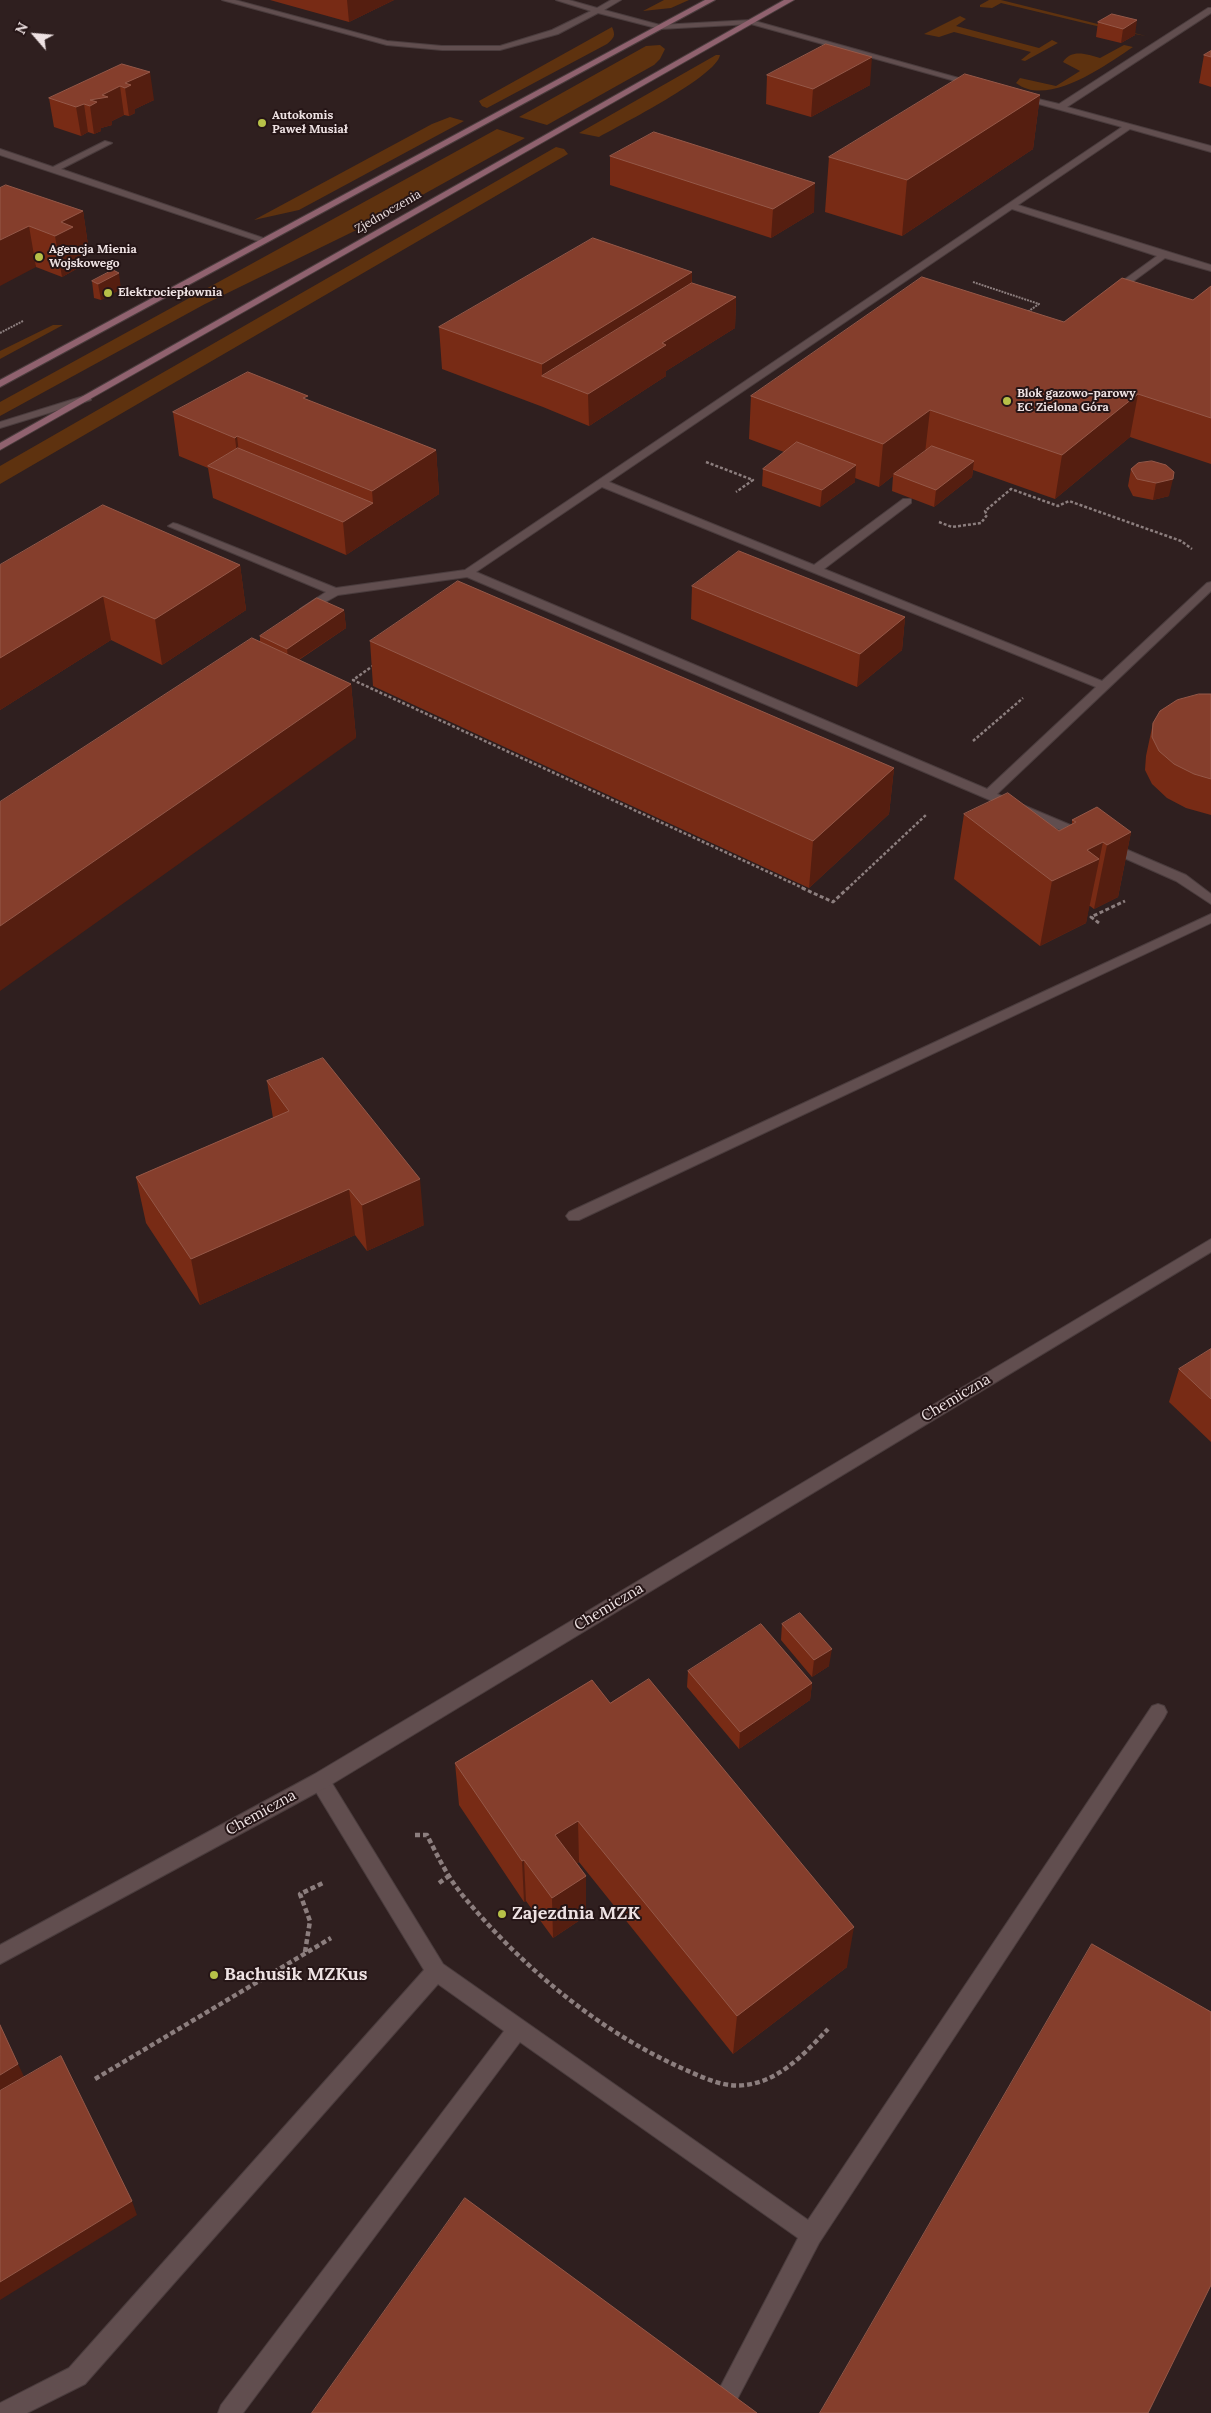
<!DOCTYPE html>
<meta charset="utf-8">
<style>
body{margin:0}
#map{position:relative;width:1211px;height:2413px;overflow:hidden;background:#2f1f1f;font-family:Lora,serif}
canvas{display:block}
.north{position:absolute;left:10px;top:10px;width:50px;height:50px;-webkit-text-stroke:4px #251516;paint-order:stroke;rotate:297deg;font-size:14px;font-weight:700;line-height:20px;text-align:center;color:#eee2e3}
.north::after{content:'';display:block;margin:auto;width:18px;height:22px;background:#eee2e3;clip-path:polygon(50% 0,100% 100%,50% 72%,0 100%)}
</style>
<div id="map">
<canvas width="1211" height="2413"></canvas>
<div class="north">N</div>
</div>
<script>
const g = document.querySelector('canvas').getContext('2d');
g.lineJoin = 'round';
function paint(path, color) { g.fillStyle = color; g.fill(path, 'evenodd'); }
function strokePath(path, color, width, dash) { g.strokeStyle = color; g.lineWidth = width; g.lineCap = dash ? 'butt' : 'round'; g.setLineDash(dash || []); g.stroke(path); }
function drawText(font, color, halo, rows, align = 'center') {
  g.font = font + ' Lora,serif'; g.lineWidth = 4; g.setLineDash([]); g.textBaseline = 'middle'; g.strokeStyle = halo; g.fillStyle = color; for (const [text, x, y, turn = 0] of rows) {
    g.save(); g.translate(x, y); g.rotate((+turn || 0) * Math.PI / 180); g.textAlign = isNaN(turn) ? turn : align; if (halo) g.strokeText(text, 0, 0); g.fillText(text, 0, 0); g.restore();
  }
}
paint(new Path2D(`
 M664,0H689L671,8L643,11Z
 M989,0H1001L1146,36L1109,29L1001,3L992,8L980,7V5Z
 M960,16L966,19L956,26L1039,48L1052,40L1058,43L1025,61L1021,60L1031,52L954,32L939,37L924,34Z
 M612,27C616,36 614,38 607,44L487,108L482,106L479,101Z
 M660,45L665,49L660,59L654,65L547,125L519,117L646,46Z
 M1124,45L1133,47C1106,65 1048,108 1016,83L1020,78L1056,86L1080,71L1063,62C1072,48 1088,55 1100,58Z
 M716,55H720C717,76 620,125 599,137L579,133Z
 M450,117L464,121L299,210L254,220L432,124Z
 M497,129L525,138L379,219L205,304L0,416V402Z
 M556,147L564,149L568,154L0,484V466Z
 M53,325H63L0,359V351Z`), '#5e320f');
const lane = new Path2D(`
 M222,0H235L387,41L442,46H500L552,30L591,11L556,0H569L597,8L611,0H621L604,10L660,25L751,20L980,84L973,86L751,24L660,29L598,13L558,34L500,50H442L387,45Z
 M1208,8H1211V13L1067,107L1211,146V152L1130,129L1018,205L1211,265V271L1165,258L1116,294H1110V290L1157,256L1012,209L609,482L814,565L903,499H911V503L824,569L1102,681L1207,583L1211,582V591L997,794L1087,832L1089,835L1087,838H1079L467,577L338,595L304,614L300,613V609L326,592L168,526L173,523L177,524L336,588L465,570L1122,127L1017,98V94L1059,104ZM602,487L1096,687L987,789L476,572Z
 M105,141L112,143L61,169L269,240L261,242L0,155V149L53,167Z
 M87,395L91,396V400L0,428V422Z
 M1109,842L1186,875L1211,894V904L1176,881L1104,849L1103,846Z
 M1211,914V923L579,1220H569L566,1216L569,1212Z
 M1158,1704L1164,1706L1167,1712L1164,1718L819,2243L732,2409L724,2412L716,2409L713,2401L798,2238L520,2042L243,2413H218L221,2405L504,2031L438,1984L85,2384L27,2413H0V2403L69,2368L424,1970L313,1787L311,1781L313,1775L320,1773L327,1775L443,1964L808,2220L1152,1706Z`);
const street = new Path2D(`
 M1211,1239V1252L327,1787L0,1964V1945L313,1775Z`);
const secondary = new Path2D(`
 M705,0H715L0,387V380Z
 M784,0H794L0,450V443Z`);
strokePath(lane, '#4a3c3d', 2);
strokePath(street, '#4a3c3d', 2);
strokePath(secondary, '#4a3c3d', 2);
strokePath(new Path2D(`
 M973,282L1039,304L1026,313
 M0,333L23,321`), '#8c7e7e', 2, [2, 1]);
strokePath(new Path2D(`
 M706,462L753,480L736,492
 M939,522L952,527L981,523L987,515L985,511L1011,489L1058,506L1069,501L1181,541L1192,549
 M374,665L353,680L805,889
 M973,741L1023,698
 M847,889L927,814`), '#8c7e7e', 2.5, [3, 2]);
strokePath(new Path2D(`
 M802,888L833,902L848,888
 M1099,923L1091,917L1125,901`), '#8c7e7e', 3, [4, 2.5]);
strokePath(new Path2D(`
 M415,1835H427C438,1857 448,1878 464,1897C523,1968 601,2033 686,2070C704,2078 725,2088 745,2085C780,2081 805,2053 828,2029
 M439,1883L449,1876
 M305,1952L310,1921L300,1894L325,1882
 M95,2079L331,1938`), '#8c7e7e', 4.5, [5, 3]);
paint(lane, '#614e4f');
paint(street, '#614e4f');
paint(secondary, '#90626f');
paint(new Path2D(`
 M270,0H394L349,22Z
 M1112,14L1135,35L1121,43L1096,37L1098,22Z
 M1211,51V87L1199,83L1204,55Z
 M122,64L154,100L135,109V113L129,116L124,115L112,121V125L101,128V131L94,134L88,132L81,136L54,127L49,98Z
 M767,75L870,85L811,117L766,104Z
 M1040,95L1033,149L902,236L825,212L829,157Z
 M610,156L814,212L771,238L610,185Z
 M0,188L83,211L89,252L79,257L80,267L62,277L36,267Z
 M692,272V283L736,297L735,328L666,371V376L589,426L543,407L442,369L439,327Z
 M92,281L121,289L101,300L94,298Z
 M1211,286V464L1130,437L1055,499L973,470L972,477L934,507L892,491L893,476L879,487L855,478V482L820,507L762,486L763,469L784,452L749,439L751,396L1064,322L1193,300Z
 M308,400L436,450L439,494L346,555L213,498L208,468L179,456L173,412Z
 M1138,463L1169,496L1153,500L1133,496L1128,486L1131,469Z
 M0,565H240L246,610L162,665L111,640L0,710Z
 M692,586L905,617L902,650L857,687L691,619Z
 M344,610L346,628L299,660L351,684L356,738L260,642V636Z
 M370,641L894,768L889,814L809,888L373,686Z
 M1211,694V815L1186,808L1167,798L1152,784L1145,770L1146,756L1153,723Z
 M964,814L1059,831L1072,824V820L1131,832L1118,897L1094,909L1090,906H1089L1086,923L1040,946L954,879Z
 M267,1081L424,1225L367,1251L355,1235L200,1305L146,1223L136,1177L273,1118Z
 M1211,1349V1442L1169,1402L1179,1369Z
 M782,1624L829,1666L812,1677L781,1640Z
 M688,1671L812,1683L810,1700L739,1749L687,1687Z
 M610,1703L847,1967L733,2054L579,1862L577,1863L586,1876V1916L553,1938L526,1901L524,1902L459,1805L455,1763Z`), '#782b15');
paint(new Path2D(`
 M347,0H394L349,22Z
 M1137,20L1135,35L1121,43L1123,29Z
 M872,57L870,85L811,117L813,89Z
 M150,72L154,100L135,109V113L129,116L125,88V83Z
 M120,86L124,115L112,121V125L101,128V131L94,134L90,106V100Z
 M1040,95L1033,149L902,236L907,180Z
 M84,104L88,132L81,136L76,107Z
 M815,183L814,212L771,238L773,209Z
 M83,211L89,252L79,257L80,267L62,277L55,236L61,222Z
 M29,226L36,267L0,286V240Z
 M692,272L691,313L542,376V364Z
 M119,273L121,289L101,300L98,284Z
 M736,297L735,328L666,371V376L589,426L588,394L662,343Z
 M1138,394L1130,437L1055,499L1062,455Z
 M930,410L925,453L894,474L893,476L879,487L883,444Z
 M237,436L242,480L240,479L235,438Z
 M436,450L439,494L346,555L343,522L373,503L372,491Z
 M974,461L972,477L934,507L936,490Z
 M856,465L855,482L820,507L822,490Z
 M1173,479L1169,496L1153,500L1156,483Z
 M240,565L246,610L162,665L155,619Z
 M103,596L111,640L0,710V658Z
 M344,610L346,628L289,666L287,649Z
 M905,617L902,650L857,687L860,654Z
 M351,684L356,738L0,991V926Z
 M894,768L889,814L809,888L813,841Z
 M1131,832L1118,897L1094,909L1107,845Z
 M1103,842L1086,923L1040,946L1052,881L1087,850Z
 M420,1179L424,1225L367,1251L362,1205Z
 M349,1189L355,1235L200,1305L191,1259Z
 M832,1649L829,1666L812,1677L814,1660Z
 M812,1683L810,1700L739,1749L740,1732Z
 M578,1821L579,1862L557,1876L555,1835Z
 M524,1860L526,1901L524,1902L522,1861Z
 M586,1876V1916L553,1938L552,1898Z
 M854,1927L847,1967L733,2054L737,2016Z
 M18,2064L31,2091L0,2109V2075Z
 M132,2201L137,2215L0,2300V2282Z`), '#551e10');
const building = new Path2D(`
 M1112,14L1137,20L1123,29L1098,22Z
 M826,44L872,57L813,89L767,75Z
 M1211,51V57L1204,55Z
 M122,64L150,72L125,83L131,85L125,88L120,86L102,95L108,97L90,100L97,102L90,106L84,104L76,107L49,98Z
 M965,74L1040,95L907,180L829,157Z
 M654,132L815,183L773,209L610,156Z
 M6,185L83,211L61,222L73,227L55,236L29,226L0,240V188Z
 M593,238L692,272L542,364L439,327Z
 M113,270L119,273L98,284L92,281Z
 M922,277L1064,322L1122,278L1193,300L1211,286V418L1138,394L1062,455L930,410L883,444L751,396Z
 M692,283L736,297L662,343L666,345L588,394L542,376Z
 M248,372L308,396L303,398L436,450L372,491L237,436L235,438L173,412Z
 M797,442L856,465L822,490L763,469Z
 M932,446L974,461L936,490L894,474Z
 M238,448L373,503L343,522L208,466Z
 M1152,461L1166,465L1174,472L1173,479L1156,483L1137,479L1131,469L1138,463Z
 M103,505L240,565L155,619L103,596L0,658V565Z
 M739,551L905,617L860,654L692,586Z
 M458,581L894,768L813,841L370,641Z
 M317,598L344,610L287,649L260,636Z
 M252,638L351,684L0,926V802Z
 M1199,694H1211V779L1194,774L1174,764L1159,751L1152,737L1153,723L1160,711L1177,700Z
 M1008,793L1059,831L1076,822L1072,820L1097,807L1131,832L1107,845L1103,842L1087,850L1099,859L1052,881L964,814Z
 M323,1058L420,1179L362,1205L349,1189L191,1259L136,1177L289,1111L267,1081Z
 M1211,1349V1399L1179,1369Z
 M800,1613L832,1649L814,1660L782,1624Z
 M761,1624L812,1683L740,1732L688,1671Z
 M649,1679L854,1927L737,2016L578,1821L555,1835L586,1876L552,1898L524,1860L522,1861L455,1763L592,1680L610,1703Z
 M1092,1944L1211,2012V2285L1148,2413H820Z
 M0,2025L18,2064L0,2075Z
 M61,2056L132,2201L0,2282V2091Z
 M465,2198L757,2413H312Z`);
paint(building, '#853e2c');
strokePath(building, '#955848', 1);
for (const [x, y, r, color] of [
 [262,123,5,"#b7c148"],
 [39,257,5,"#b7c148"],
 [108,293,5,"#b7c148"],
 [1007,401,5,"#b7c148"],
 [502,1914,5,"#b7c148"],
 [214,1975,5,"#b7c148"]
]) { const dot = new Path2D(); dot.arc(x, y, r, 0, 2 * Math.PI); g.fillStyle = color; g.fill(dot); strokePath(dot, '#251516', 2); }
drawText('bold 12px', '#eee2e3', '#251516', [
 ["Autokomis",272,116],
 ["Paweł Musiał",272,130],
 ["Agencja Mienia",49,250],
 ["Wojskowego",49,264],
 ["Elektrociepłownia",118,293],
 ["Blok gazowo-parowy",1017,394],
 ["EC Zielona Góra",1017,408]
], 'left');
drawText('12px', '#eee2e3', '#251516', [
 ["Zjednoczenia",388,212,-30]
]);
drawText('15px', '#eee2e3', '#251516', [
 ["Chemiczna",956,1398,-31],
 ["Chemiczna",609,1607,-31],
 ["Chemiczna",261,1813,-29]
]);
drawText('bold 18px', '#eee2e3', '#251516', [
 ["Zajezdnia MZK",512,1914],
 ["Bachusik MZKus",224,1975]
], 'left');
</script>
